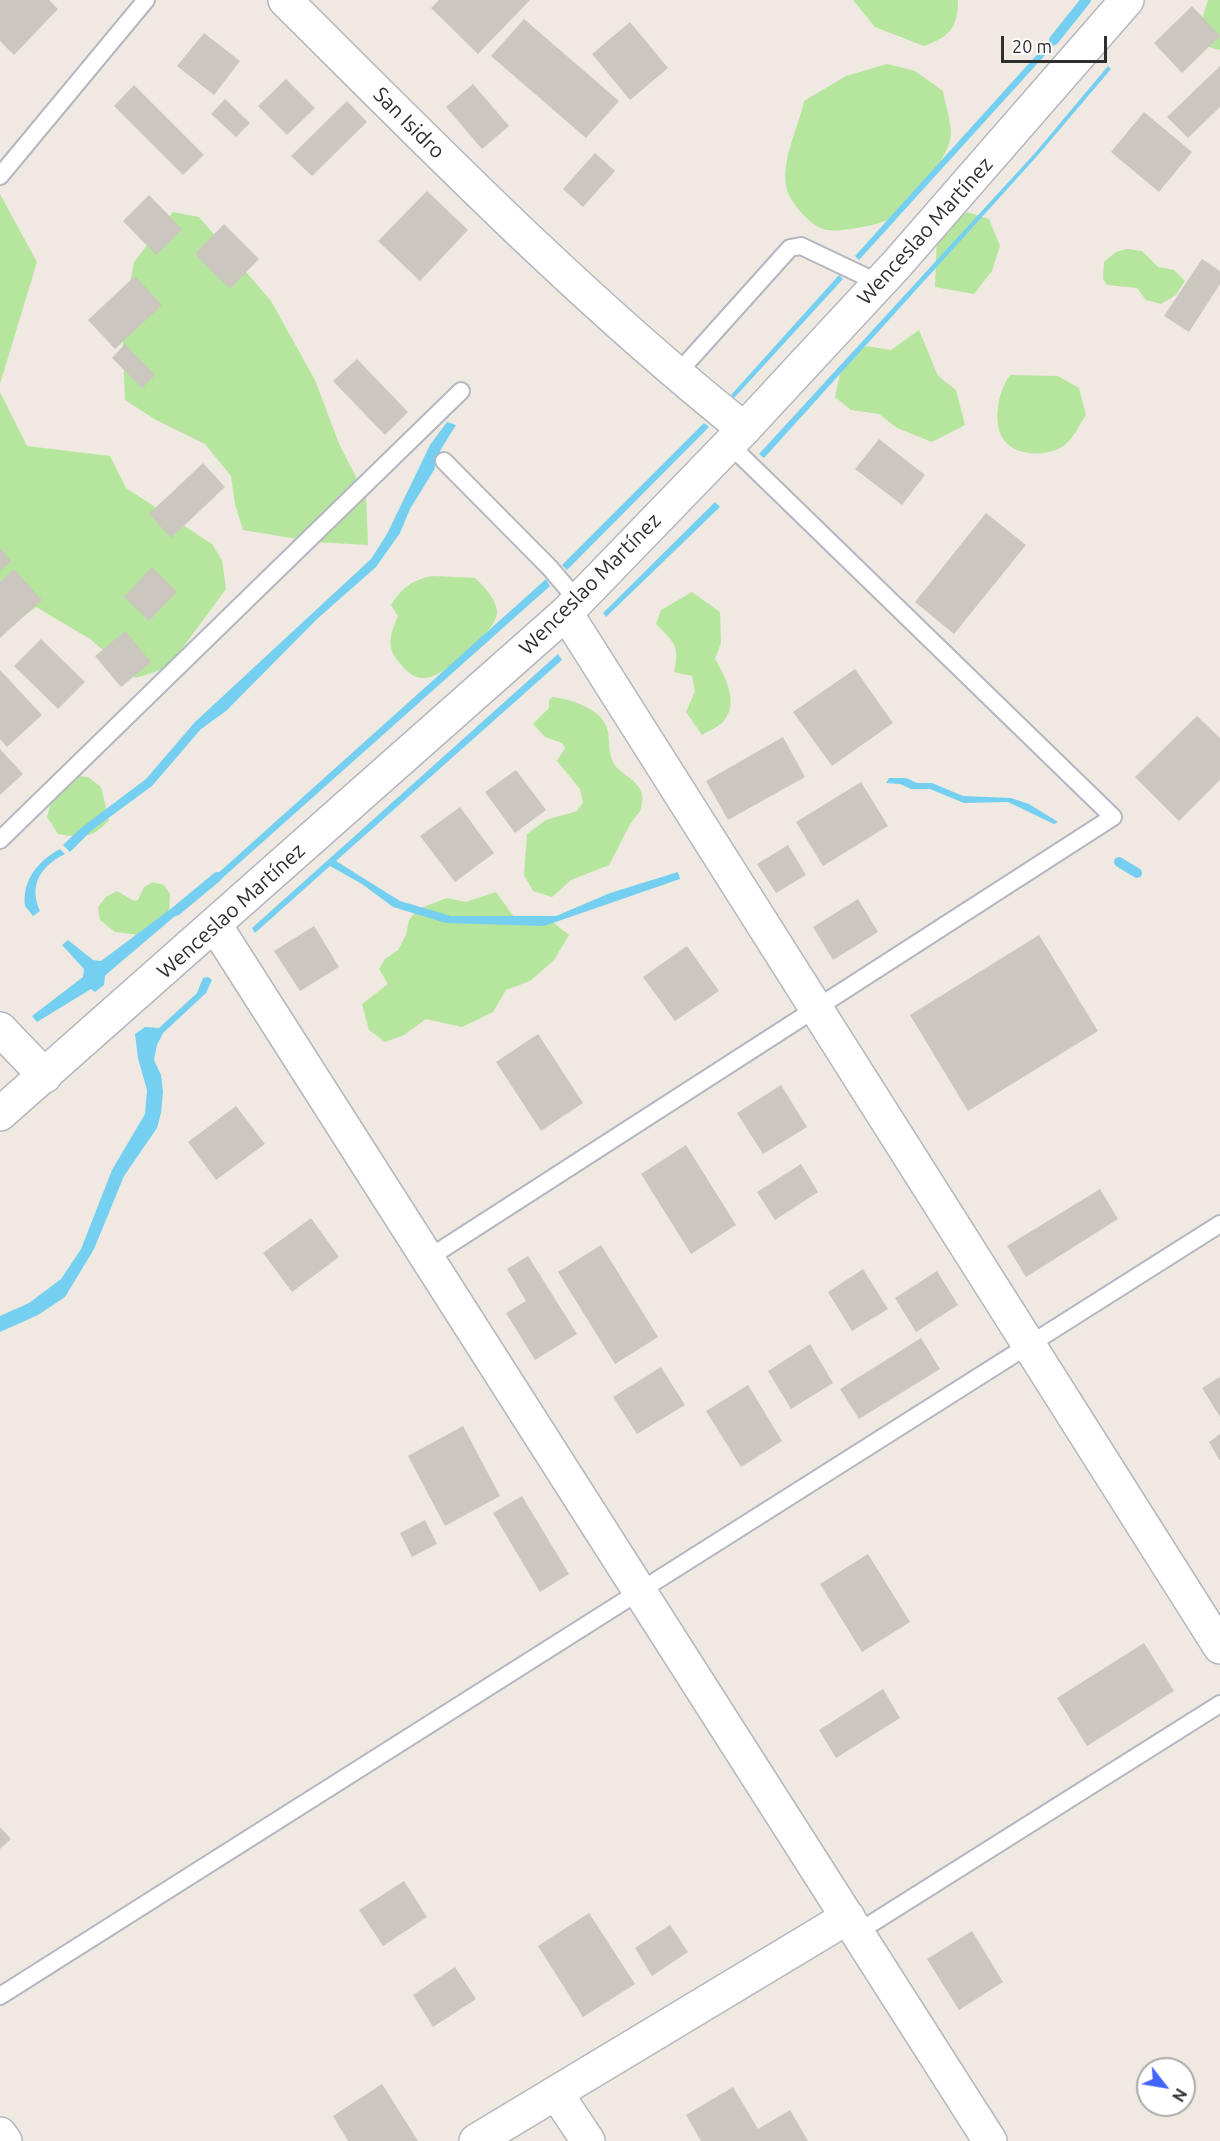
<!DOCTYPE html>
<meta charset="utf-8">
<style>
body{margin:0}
#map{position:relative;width:1220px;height:2141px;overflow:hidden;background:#efe9e1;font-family:Ubuntu,sans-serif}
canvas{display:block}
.north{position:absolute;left:1136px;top:2057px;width:60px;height:60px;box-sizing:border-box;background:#fff;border:2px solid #ababab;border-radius:50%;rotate:121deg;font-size:16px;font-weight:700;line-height:24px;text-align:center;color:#2e2e2e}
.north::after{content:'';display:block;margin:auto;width:21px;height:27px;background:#4264fb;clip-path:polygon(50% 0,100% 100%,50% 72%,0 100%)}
.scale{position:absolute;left:1001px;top:36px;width:106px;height:27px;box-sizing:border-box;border:3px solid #2e2e2e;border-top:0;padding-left:8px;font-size:18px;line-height:21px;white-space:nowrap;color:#2e2e2e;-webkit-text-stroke:4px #fff;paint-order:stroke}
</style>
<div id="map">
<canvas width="1220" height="2141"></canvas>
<div class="north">N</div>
<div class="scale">20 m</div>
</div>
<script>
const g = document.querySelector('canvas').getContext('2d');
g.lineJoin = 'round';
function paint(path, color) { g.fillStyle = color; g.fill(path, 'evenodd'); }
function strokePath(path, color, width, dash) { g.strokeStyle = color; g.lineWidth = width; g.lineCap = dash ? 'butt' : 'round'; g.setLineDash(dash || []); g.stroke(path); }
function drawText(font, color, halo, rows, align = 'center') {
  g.font = font + ' Ubuntu,sans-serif'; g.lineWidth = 6; g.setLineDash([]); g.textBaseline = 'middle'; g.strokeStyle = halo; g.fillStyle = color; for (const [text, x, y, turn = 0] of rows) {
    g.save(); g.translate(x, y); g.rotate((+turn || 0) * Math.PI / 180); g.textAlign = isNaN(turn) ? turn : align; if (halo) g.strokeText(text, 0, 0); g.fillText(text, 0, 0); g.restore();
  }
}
paint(new Path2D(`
 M853,0H958C958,28 949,37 924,46L875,27Z
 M1208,0H1220V50L1209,47L1201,22Z
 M887,64L915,71L943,91C945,105 954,128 950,141C943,164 911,208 890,219C879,225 834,234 823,229C810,225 790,202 787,190C780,160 798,130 804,101L846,76Z
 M0,194L37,262L0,384Z
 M173,212L199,217L271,301L315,380L340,446L366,496L368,545L316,542L243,530L235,504L231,476L205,444L156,420L125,400L122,326L134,262Z
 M967,212L989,219L1000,246L992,271L974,294L935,287L937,235Z
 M1127,249L1142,251L1158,267L1174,270L1185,281L1176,295L1161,304L1146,300L1137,288L1107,285L1103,279L1104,262L1116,252Z
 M919,330L938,376L956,390L965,425L932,442L897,428L879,414L851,410L835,397L842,365L866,346L891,350Z
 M1010,375L1058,376L1079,388L1086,415C1080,423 1075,435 1068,442C1052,459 1009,458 1000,433C994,415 999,390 1010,375Z
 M0,392L27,446L110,456L126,488L212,544L222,560L226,589L168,668L135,678L90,639L36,607L0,633Z
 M433,576L475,578C484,587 497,599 497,613C495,633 445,677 425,678C414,679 405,670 399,662C385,646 391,633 398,616L391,605C402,588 413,579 433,576Z
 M692,592L720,612L721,643L715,659C725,676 740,703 723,722C718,727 708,731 702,735L686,712L695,691L692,676L674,672C680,646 674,642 656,624L661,610Z
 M553,697C571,699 605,710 608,732C610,744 608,753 614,764C621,777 649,781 641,808C640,813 634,818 631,823C623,836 617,851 609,865L571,880L552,897L533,891L524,875L527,834L546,820L577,811L583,802L580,789L557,761L565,748L562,743L545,737L533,724L549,708V700Z
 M74,776L88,777L101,787L109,820C92,839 82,838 58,834L47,817L52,800Z
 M153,882L164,885L170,894L169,915L140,935L115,932L100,920L98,907L106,897L117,891L134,901L138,900L144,887Z
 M496,892L520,925L546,917L569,935L554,960L530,981L506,990L493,1012L462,1027L426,1019L404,1035L385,1042L369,1030L362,1004L388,984L379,969L385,959L398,950L406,935L409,920L418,909L447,898L466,902Z`), '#b6e59e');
paint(new Path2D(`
 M1061,28L1066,32L859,260L855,256Z
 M1108,66L1111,69L1038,155L764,458L759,454L1035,153Z
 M839,275L843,279L734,398L731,395Z
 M447,422L456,425L441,449L434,470L410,509L400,533L376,567L317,619L226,711L201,729L152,786L92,830L70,852L63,845L81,828L146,779L195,722L371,559L387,534L430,445Z
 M704,423L709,427L567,570L562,565Z
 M715,502L720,507L606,617L603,613Z
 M546,579L550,586L210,889L206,884Z
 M558,654L562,660L336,861L400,901L451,916H556L610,893L678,872L680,879L544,926L446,923L393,907L362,884L330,866L255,933L252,928Z
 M889,778H906L917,783H932L963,796L1011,798L1029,804L1058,822L1054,824L1008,802L964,803L930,789H911L900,784L886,783Z
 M60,849L65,854C41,866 28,885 40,911L33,916L25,906C22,880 38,861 60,849Z
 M184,899L188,905L108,973L105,976L104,985L95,992L91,989L37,1022L32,1016L83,977L84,969L62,945L68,940L93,960L101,961Z
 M208,977L212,980L206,993L163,1033L157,1045L154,1060L161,1075L163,1092L161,1113L157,1128L124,1176L94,1249L65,1297L38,1315L0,1332V1316L29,1303L61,1279L81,1249L112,1170L145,1114L147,1090L138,1058L135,1034L145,1027L159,1028L197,993L203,978Z`), '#75cff0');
strokePath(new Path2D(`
 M1054,40L1086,0
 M1119,862L1137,873
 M176,911L217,877`), '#75cff0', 10);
paint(new Path2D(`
 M0,0H49L58,9L14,55L0,41Z
 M439,0H530L478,54L431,8Z
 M1192,6L1220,36L1182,73L1154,43Z
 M524,19L619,101L586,138L491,56Z
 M630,22L668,68L630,100L592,54Z
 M204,33L240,61L214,95L177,66Z
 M1220,66V107L1188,138L1167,117Z
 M286,79L315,108L287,135L258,106Z
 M473,84L509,126L482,149L446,107Z
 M134,85L204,155L183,175L114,106Z
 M225,99L250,123L236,137L211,114Z
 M347,101L367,122L312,176L291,156Z
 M1144,112L1192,152L1159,192L1111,152Z
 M595,153L615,171L583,207L563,189Z
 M427,191L468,230L420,281L378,241Z
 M149,195L182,229L156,255L123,221Z
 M224,224L259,259L230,289L195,254Z
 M1202,259L1220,271V284L1189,332L1164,316Z
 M135,276L162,305L115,349L88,320Z
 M125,344L155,375L142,388L112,358Z
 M357,359L408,412L385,435L333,381Z
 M879,439L925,475L902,505L855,469Z
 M203,463L225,487L171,538L149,514Z
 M986,513L1026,545L954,634L915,602Z
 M0,548L11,561L0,571Z
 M152,567L177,592L149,621L124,597Z
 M14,569L42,600L0,638V582Z
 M125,631L151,662L121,687L95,656Z
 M41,639L85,682L58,709L14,666Z
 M855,669L893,723L832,766L793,712Z
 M0,670L42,715L7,747L0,739Z
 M1197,716L1220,738V780L1179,821L1135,777Z
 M783,737L805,777L728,820L706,781Z
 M0,749L23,774L0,795Z
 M516,770L546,810L515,833L485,792Z
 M861,782L888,826L823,866L796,822Z
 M460,807L494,853L455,882L420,836Z
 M788,845L806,875L776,893L757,864Z
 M858,899L878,932L833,960L813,927Z
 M314,926L339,967L300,991L274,951Z
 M1039,935L1098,1031L968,1111L910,1015Z
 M687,946L719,991L675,1021L643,977Z
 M538,1034L583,1103L541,1131L496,1062Z
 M781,1085L807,1127L763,1154L737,1113Z
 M236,1106L265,1144L216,1180L188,1142Z
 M686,1145L736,1225L691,1254L641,1174Z
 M801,1164L818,1192L775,1220L757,1192Z
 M1100,1189L1118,1219L1026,1277L1007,1246Z
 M311,1218L339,1257L292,1292L263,1253Z
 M601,1245L658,1337L615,1364L558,1272Z
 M528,1256L577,1334L535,1360L506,1313L526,1301L507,1269Z
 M863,1269L888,1309L852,1331L828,1292Z
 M937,1271L958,1305L916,1332L895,1298Z
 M921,1338L940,1369L859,1419L840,1389Z
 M810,1344L833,1383L791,1409L768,1371Z
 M661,1367L685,1405L637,1434L613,1397Z
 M1220,1377V1417L1202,1388Z
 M748,1385L782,1441L741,1467L706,1411Z
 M463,1426L500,1496L445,1526L408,1456Z
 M1220,1434V1461L1209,1442Z
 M522,1496L569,1574L540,1592L493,1513Z
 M425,1520L437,1544L412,1557L400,1533Z
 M868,1554L910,1622L862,1652L820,1584Z
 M1144,1643L1174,1691L1087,1746L1057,1698Z
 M883,1689L900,1718L836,1758L819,1730Z
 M0,1827L11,1839L0,1849Z
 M404,1881L427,1917L383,1946L359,1910Z
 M589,1913L635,1984L583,2017L538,1946Z
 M670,1925L688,1952L652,1976L635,1948Z
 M972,1931L1003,1982L959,2010L927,1959Z
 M455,1967L476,1999L433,2027L413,1995Z
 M382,2084L418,2141H348L333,2116Z
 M733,2087L758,2129L790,2110L808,2141H701L686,2115Z`), '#cbc7bf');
const service = new Path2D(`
 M0,176L146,0
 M676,375L790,248L801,246L879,283
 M444,461L550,568L577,600
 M0,840L461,391
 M427,1259L1113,817L729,444
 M858,1932L1220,1704
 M0,1996L1220,1224`);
const minor = new Path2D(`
 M285,0C434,148 580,298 744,429
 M566,613L1220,1647
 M215,925L990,2141
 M0,1029L45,1076
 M556,2093L588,2141
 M0,2134L5,2141
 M476,2141L848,1917`);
const secondary = new Path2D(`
 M0,1114L566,613L744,429L897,264L1127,0`);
strokePath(service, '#b4b7c1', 20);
strokePath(minor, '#b4b7c1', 36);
strokePath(secondary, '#b4b7c1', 36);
strokePath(service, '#fff', 16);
strokePath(minor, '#fff', 33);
strokePath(secondary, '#fff', 33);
drawText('21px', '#2e2e2e', '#fff', [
 ["San Isidro",409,123,45],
 ["Wenceslao Martínez",925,231,-48],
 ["Wenceslao Martínez",590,584,-45],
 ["Wenceslao Martínez",231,911,-42]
]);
</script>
